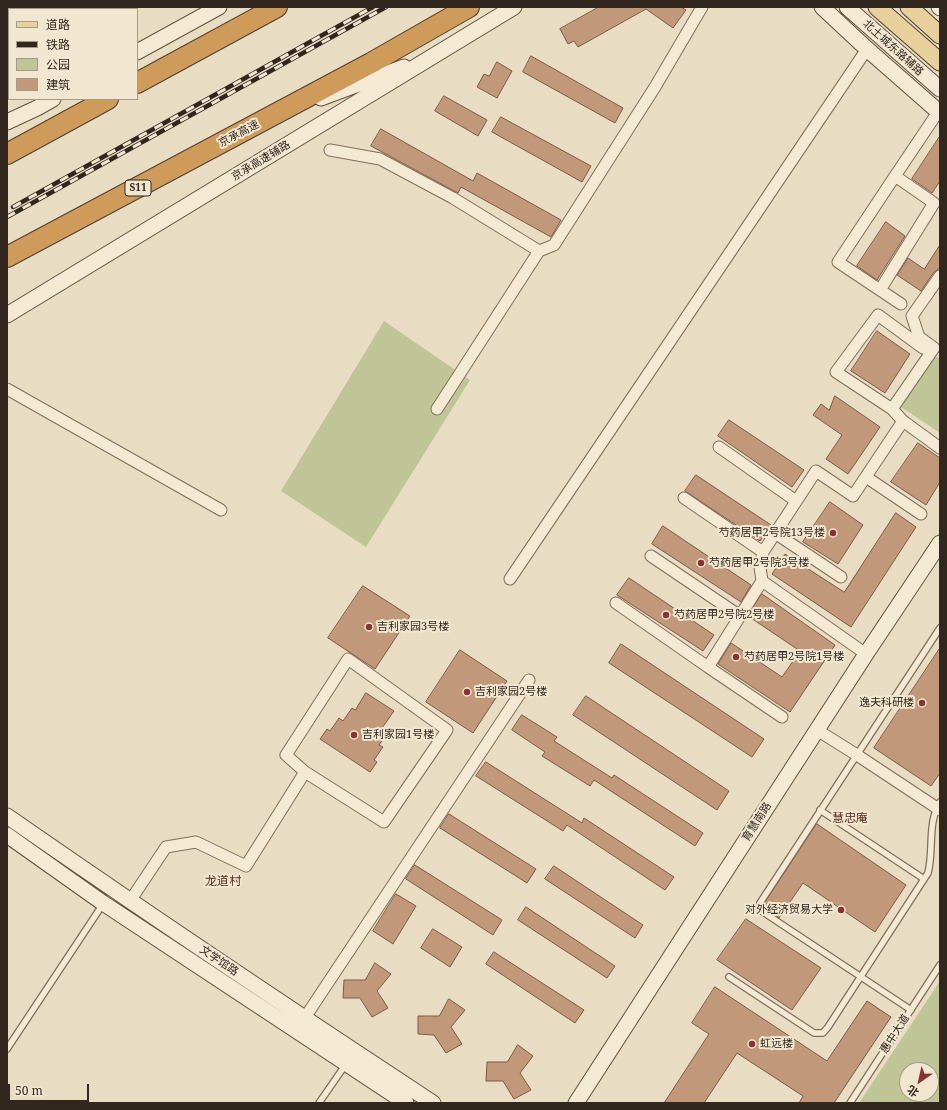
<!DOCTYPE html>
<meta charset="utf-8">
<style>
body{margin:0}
#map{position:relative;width:947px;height:1110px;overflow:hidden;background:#e8dcc2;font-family:"Noto Serif","Noto Sans SC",serif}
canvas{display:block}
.frame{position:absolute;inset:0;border:8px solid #31271e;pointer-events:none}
.legend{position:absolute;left:8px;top:8px;width:130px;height:92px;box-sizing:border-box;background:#f1e7d0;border:1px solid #a49a89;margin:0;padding:5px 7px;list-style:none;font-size:12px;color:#31271e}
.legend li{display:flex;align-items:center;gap:8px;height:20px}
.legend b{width:20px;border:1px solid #a49a89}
.north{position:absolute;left:899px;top:1062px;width:40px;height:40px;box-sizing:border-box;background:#f1e7d0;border:1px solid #a49a89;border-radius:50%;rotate:214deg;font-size:11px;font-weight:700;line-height:16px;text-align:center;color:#31271e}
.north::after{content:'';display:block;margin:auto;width:14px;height:18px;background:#883233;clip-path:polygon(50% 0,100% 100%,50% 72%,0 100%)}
.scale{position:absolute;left:8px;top:1084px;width:81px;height:18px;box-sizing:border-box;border:2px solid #31271e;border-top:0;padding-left:5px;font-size:12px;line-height:14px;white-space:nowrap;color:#31271e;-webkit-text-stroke:3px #f1e7d0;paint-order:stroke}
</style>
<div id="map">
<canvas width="947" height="1110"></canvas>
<div class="frame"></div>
<ul class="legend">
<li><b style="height:5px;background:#e8d09d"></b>道路</li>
<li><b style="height:5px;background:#31271e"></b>铁路</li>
<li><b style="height:11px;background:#c0c597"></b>公园</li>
<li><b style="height:11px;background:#c2987b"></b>建筑</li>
</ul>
<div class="north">北</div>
<div class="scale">50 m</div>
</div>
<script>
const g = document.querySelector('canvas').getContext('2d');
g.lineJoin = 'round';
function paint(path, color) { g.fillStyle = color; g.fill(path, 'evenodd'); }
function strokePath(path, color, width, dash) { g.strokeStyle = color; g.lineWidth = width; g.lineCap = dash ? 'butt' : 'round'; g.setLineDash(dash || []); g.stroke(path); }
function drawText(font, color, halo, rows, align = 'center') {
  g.font = font + ' "Noto Serif","Noto Sans SC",serif'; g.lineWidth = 4; g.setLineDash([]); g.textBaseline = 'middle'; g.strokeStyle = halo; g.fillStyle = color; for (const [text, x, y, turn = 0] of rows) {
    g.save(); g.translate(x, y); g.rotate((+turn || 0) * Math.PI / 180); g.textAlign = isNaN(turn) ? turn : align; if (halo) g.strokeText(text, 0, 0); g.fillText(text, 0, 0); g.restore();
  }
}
paint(new Path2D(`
 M384,321L470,380L366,547L281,491Z
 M932,354L940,359V433L898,405Z
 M940,981V1103H859ZM907,1070H931V1094H907Z`), '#c0c597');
const building = new Path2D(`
 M599,7H681L686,10L673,28L646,9L578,47L574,41L568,44L560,29Z
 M531,56L623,108L615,123L523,72Z
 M497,62L512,71L497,98L477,87L484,74L489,76Z
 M444,96L487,120L478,136L435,111Z
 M501,117L591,166L582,182L492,132Z
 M381,129L473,181L477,173L561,220L551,237L461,187L458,193L371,146Z
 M940,136V181L932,193L912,179Z
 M886,222L905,236L877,280L857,266Z
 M940,245V268L934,272L921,291L897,275L908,258L924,269Z
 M877,331L910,354L885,393L851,371Z
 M835,396L880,427L848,474L826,459L842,435L813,415L821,404L829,410Z
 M729,420L804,470L792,487L718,436Z
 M918,443L940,458V482L926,505L891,482Z
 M696,475L771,525L760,541L685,491Z
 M830,502L863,525L838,564L803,542Z
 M896,513L916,527L851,627L772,574L785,554L844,592Z
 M663,526L751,585L741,602L652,544Z
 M629,578L714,635L703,651L617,595Z
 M363,586L410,616L375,669L328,638Z
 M762,594L835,645L790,712L718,664L731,643L782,677L800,651L748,616Z
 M621,644L764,739L752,757L609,663Z
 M940,648V773L931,786L874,748Z
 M460,650L507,681L473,733L426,702Z
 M366,693L394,711L382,728L388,732L379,745L383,747L374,760L377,762L370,772L320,739L327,729L330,731L339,718L343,721L352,708L355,710Z
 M586,696L729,791L717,810L573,715Z
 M522,715L557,737L554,741L612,778L614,775L703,833L695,846L594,780L590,786L542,756L545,752L512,730Z
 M486,762L582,823L584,818L674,877L665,890L567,825L563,831L476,776Z
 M449,814L536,869L527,883L440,828Z
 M817,824L906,885L875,932L803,883L779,918L766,909L764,907V904Z
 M415,865L502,920L493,935L406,879Z
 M554,866L643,925L635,938L545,879Z
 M396,894L416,906L393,944L373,931Z
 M526,907L615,966L607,978L518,920Z
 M746,919L821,968L792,1010L717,960Z
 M433,929L462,947L450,967L421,948Z
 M494,952L584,1010L575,1023L486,964Z
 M375,963L391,974L377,991L388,1008L372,1017L360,998H343L344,980H365Z
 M715,987L827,1061L867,1001L891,1017L834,1103H799L803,1096L737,1053L704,1103H664L709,1034L692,1023Z
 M449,999L465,1010L451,1027L462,1044L446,1053L434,1035L418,1034V1016H439Z
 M518,1045L533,1056L520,1073L531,1090L514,1099L503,1081H486L487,1062H507Z`);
paint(building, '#c2987b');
strokePath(building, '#7c5a43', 1);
const lane = new Path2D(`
 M820,810L924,879
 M729,977L814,1033H823L828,1027L928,873C934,850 927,823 940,802
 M911,1010L763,912L760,908V903L940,628
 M7,1049L103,904
 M319,1103L346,1064
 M850,1103L940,965`);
const street = new Path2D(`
 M330,150L380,159L453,198L539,251L554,245L655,87L702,7
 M895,176L838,262L880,290L934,203L895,176L938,112
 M880,290L901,304
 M7,389L221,510
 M437,409L539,251
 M892,409L836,372L878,315L923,348
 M903,421L940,448
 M719,447L796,501
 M866,477L921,514
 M684,498L763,552
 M775,533L841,577
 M651,556L740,616
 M510,579L867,49
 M762,581L760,567L763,552L816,471L853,496L903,421L892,409L934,348L919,337L912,316L940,276
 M616,603L708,667
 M348,659L447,730L384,822L305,772L286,755Z
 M782,717L708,667L762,581L866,654
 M817,730L857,755L940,810
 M130,901L166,847L196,842L246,866L305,772
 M304,1019L529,680`);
const secondary = new Path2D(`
 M822,7L867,49L940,113
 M847,7L940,89
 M939,7L940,8
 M137,52L219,7
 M321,98L404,67
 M7,122L37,108L53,99
 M7,315L514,7
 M7,816C148,914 290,1009 433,1103
 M7,835L103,903L406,1103
 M576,1103L866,654L940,543`);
const primary = new Path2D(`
 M877,7L940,62
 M909,7L940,35`);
const highway = new Path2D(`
 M137,83L277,7
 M7,154L108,99
 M7,257L371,63L469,7`);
strokePath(lane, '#806e5b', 8);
strokePath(street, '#806e5b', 13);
strokePath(secondary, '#62503e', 17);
strokePath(primary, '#4e3d2f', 19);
strokePath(highway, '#4e3d2f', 22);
strokePath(lane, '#f4ead4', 5.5);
strokePath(street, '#f4ead4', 11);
strokePath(secondary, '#f4ead4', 15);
strokePath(primary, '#e8d09d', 17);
strokePath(highway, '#cf9b5a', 20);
const rail = new Path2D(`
 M13,207L373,7
 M7,217L386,7`);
strokePath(rail, '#31271e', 4.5);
strokePath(rail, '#f1e7d0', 3, [9]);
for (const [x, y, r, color] of [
 [833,533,4,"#883233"],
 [701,563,4,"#883233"],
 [666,615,4,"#883233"],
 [369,627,4,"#883233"],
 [736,657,4,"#883233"],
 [467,692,4,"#883233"],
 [922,703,4,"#883233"],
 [354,735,4,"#883233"],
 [841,910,4,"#883233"],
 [752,1044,4,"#883233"]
]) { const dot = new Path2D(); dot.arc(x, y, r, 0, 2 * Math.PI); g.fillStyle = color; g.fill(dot); strokePath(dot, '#f1e7d0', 1.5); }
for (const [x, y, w] of [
 [138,188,26]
]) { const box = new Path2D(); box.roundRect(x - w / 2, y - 8, w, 16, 3); g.fillStyle = '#f1e7d0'; g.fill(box); strokePath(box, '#31271e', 1); }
drawText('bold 10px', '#31271e', null, [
 ["S11",138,188]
]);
drawText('11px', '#31271e', '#f1e7d0', [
 ["北土城东路辅路",893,48,42],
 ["京承高速",239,134,-28],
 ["京承高速辅路",261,161,-31],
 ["育慧南路",757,822,-57],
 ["文学馆路",219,961,34],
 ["惠中大道",895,1034,-57]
]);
drawText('11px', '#31271e', '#f1e7d0', [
 ["芍药居甲2号院13号楼",825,533,"right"],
 ["芍药居甲2号院3号楼",709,563],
 ["芍药居甲2号院2号楼",674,615],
 ["吉利家园3号楼",377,627],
 ["芍药居甲2号院1号楼",744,657],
 ["吉利家园2号楼",475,692],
 ["逸夫科研楼",914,703,"right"],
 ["吉利家园1号楼",362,735],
 ["对外经济贸易大学",833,910,"right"],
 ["虹远楼",760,1044]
], 'left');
drawText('12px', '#592d22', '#f1e7d0', [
 ["慧忠庵",850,819],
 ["龙道村",223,882]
]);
</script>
